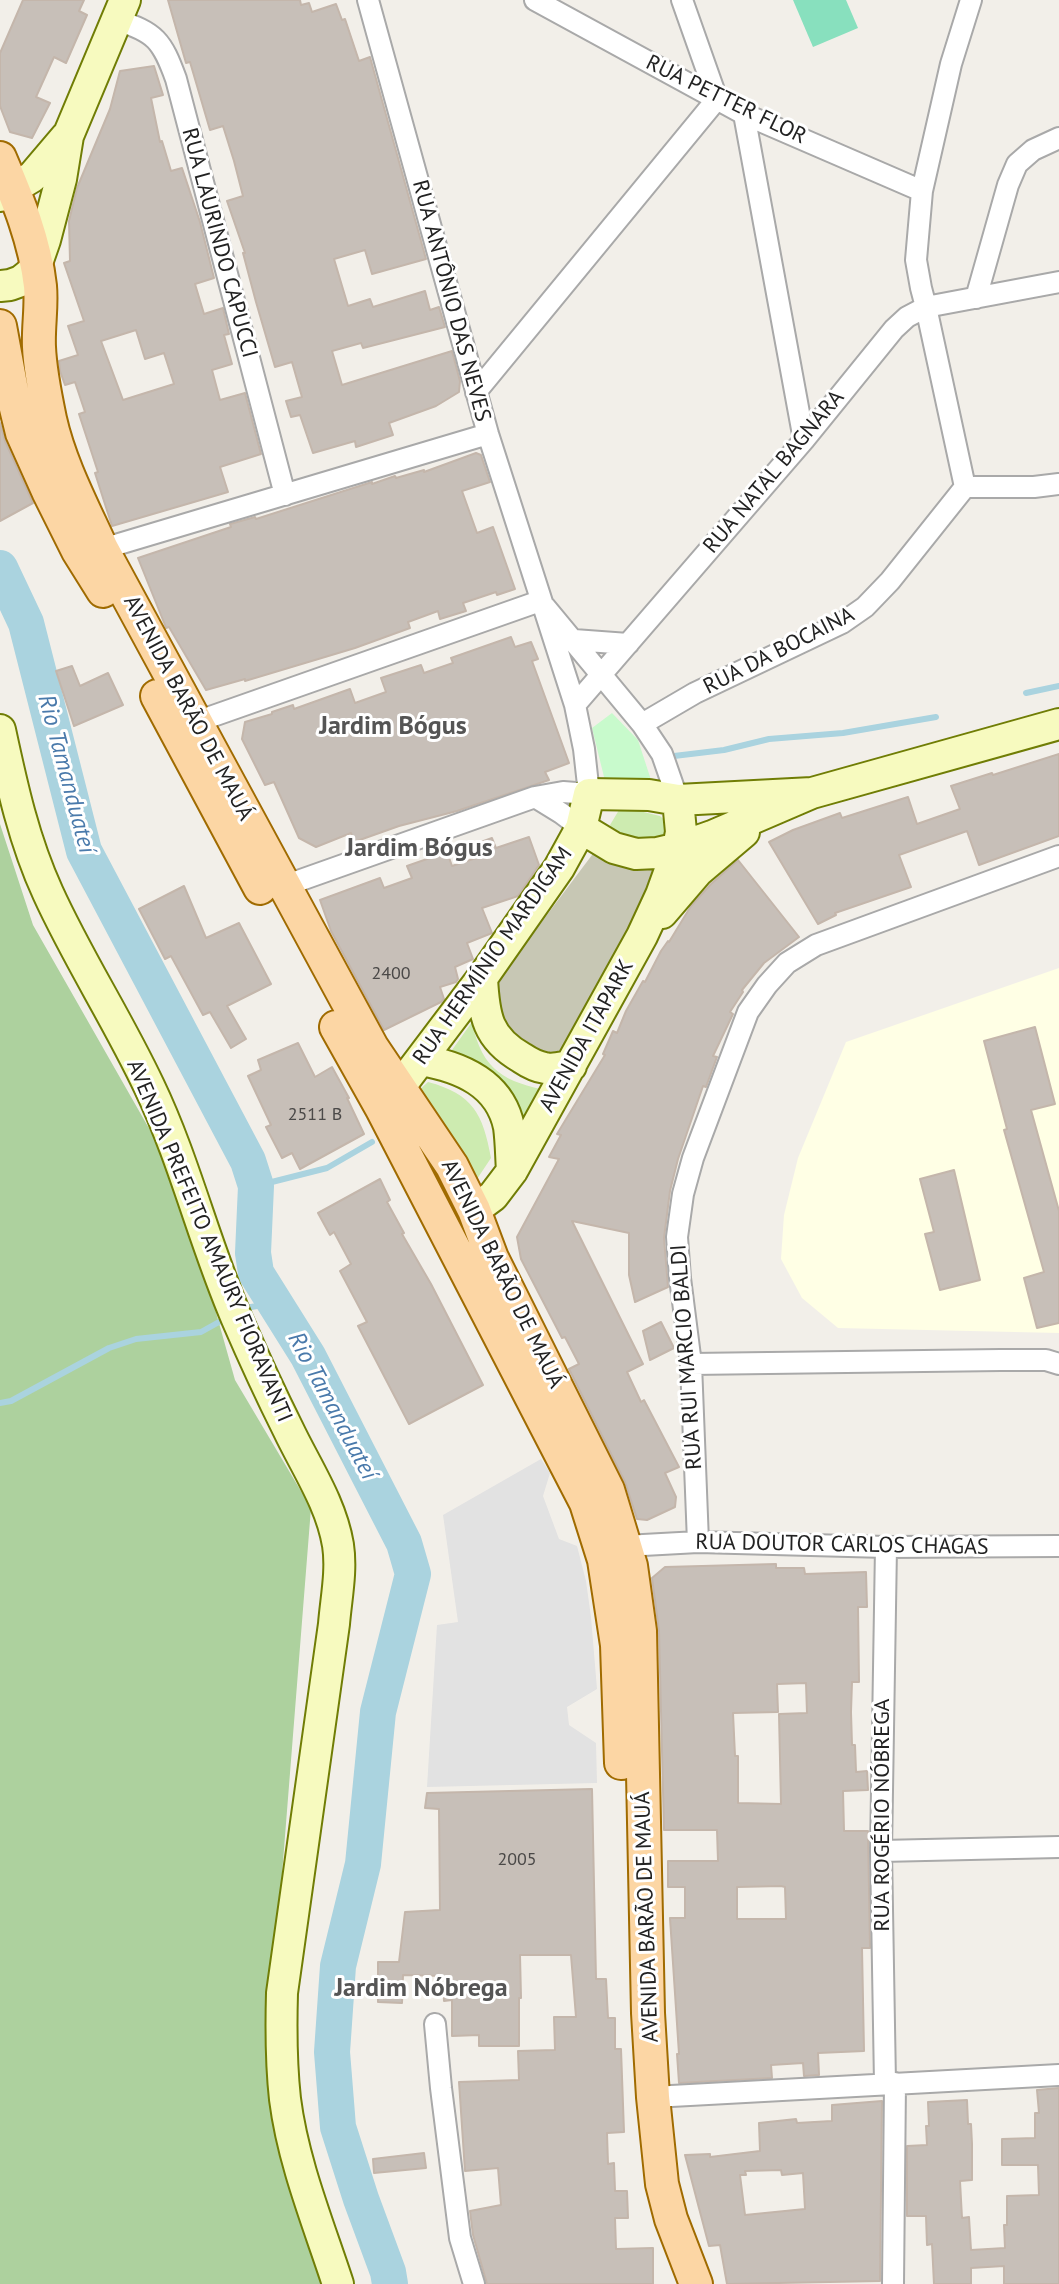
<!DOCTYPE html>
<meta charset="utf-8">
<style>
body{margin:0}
canvas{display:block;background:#f2efe9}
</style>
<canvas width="1059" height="2284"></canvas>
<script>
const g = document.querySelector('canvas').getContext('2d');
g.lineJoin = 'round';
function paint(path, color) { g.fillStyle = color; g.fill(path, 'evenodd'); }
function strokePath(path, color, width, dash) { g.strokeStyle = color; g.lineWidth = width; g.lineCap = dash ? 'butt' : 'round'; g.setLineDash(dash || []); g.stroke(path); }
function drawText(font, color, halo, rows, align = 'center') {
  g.font = font + ' "PT Sans",sans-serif'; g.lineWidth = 6; g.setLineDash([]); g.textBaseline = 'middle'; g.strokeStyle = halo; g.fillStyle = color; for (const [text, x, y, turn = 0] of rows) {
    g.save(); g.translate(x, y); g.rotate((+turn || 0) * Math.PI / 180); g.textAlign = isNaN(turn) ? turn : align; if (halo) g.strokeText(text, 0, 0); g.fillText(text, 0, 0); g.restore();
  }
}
paint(new Path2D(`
 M1059,968V1333L838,1328L802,1298L781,1259L784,1215L798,1158L846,1042Z`), '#ffffe5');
paint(new Path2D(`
 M598,847L667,859L569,1052L548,1057L508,1034L496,1007L498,980Z`), '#c7c7b4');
paint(new Path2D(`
 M631,809L660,816L671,826L663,844L618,842L610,825L619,810Z
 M472,1022C482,1071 505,1082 550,1091L529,1127L514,1099L447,1057Z
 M428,1082C473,1094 483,1114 491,1158L475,1182L416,1093Z`), '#cdebb0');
paint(new Path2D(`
 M0,824L33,925L179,1181L235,1380L311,1508L272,2000L328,2284H0Z`), '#add19e');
paint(new Path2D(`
 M612,713L638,740L652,783L605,781L592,728Z`), '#c8facc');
paint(new Path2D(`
 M793,0H846L858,28L813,47Z`), '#88e0be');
paint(new Path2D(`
 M541,1459L550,1473L543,1496L559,1539L577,1546L586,1581L591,1617L597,1689L567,1707L569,1725L596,1743L597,1783L427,1787L437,1625L458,1622L443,1515Z`), '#e2e2e2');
strokePath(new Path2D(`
 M1026,693L1059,686
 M674,756L724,750L769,739L843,733L936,717
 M256,1186L327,1168L372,1142
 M245,1308L275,1303
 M0,1403L11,1401L109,1348L136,1339L201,1332L219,1322`), '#aad3df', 6);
strokePath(new Path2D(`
 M0,568L26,623L84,851L248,1161L256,1186L253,1253L256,1273L308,1356L404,1543L413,1574L378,1712L363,1864L338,1966L332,2052L338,2127L361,2199L388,2272L390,2284`), '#aad3df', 36);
const building = new Path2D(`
 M23,0H84L79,11L87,15L66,63L54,57L36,97L50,103L32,138L10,132L0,106V53Z
 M168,0H300L301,5L309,3L312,12L336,4L342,20L345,19L359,61L370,57L426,259L372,274L365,250L334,259L348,306L370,299L373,307L425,291L430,310L439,307L445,327L363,348L361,343L332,351L342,385L452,351L460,381L459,392L436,406L389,423L393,435L356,447L355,441L313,453L300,415L291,417L286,401L302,397L292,362L275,367L256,302L243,253H245L227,201L243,196L234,161L223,126L210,130L190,62L186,63Z
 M154,66L163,95L151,98L160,142L162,141L171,171L182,168L200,222L214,278L195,284L204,314L223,308L229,334L224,335L232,364L212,370L220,400L245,393L261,454L220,467L228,492L112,526L95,473L98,472L79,414L85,412L75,382L65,385L60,371L59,361L78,355L68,326L84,321L64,263L70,261L69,221L77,188L110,109L120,71ZM136,330L145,359L164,353L174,384L123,400L101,341Z
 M0,423L5,441L33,503L0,521Z
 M476,453L481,455L490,482L462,491L477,533L493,527L515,589L497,595L496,592L463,603L466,611L440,619L438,611L408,622L410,628L355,648L245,681V679L206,690L169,627L166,628L165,625L138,558L231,527L230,524L255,517L256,519L372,482V484L395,476L396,478L424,470V472Z
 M511,637L515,647L531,642L538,659L532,661L569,763L545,772L549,780L457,811L399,826L354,842L351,833L316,847L299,838L274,782L265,785L242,739L245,722L272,714V712L293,705L294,709L350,689L355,703L386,692L381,678L421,665L424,673L453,663L451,658Z
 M72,666L80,686L108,673L123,705L74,726L56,671Z
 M1059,754V836L979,865L967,831L899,855L911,887L835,913L836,915L818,924L769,842L793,830L840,813L842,818L908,797L917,824L960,809L951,786L992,773L993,775Z
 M529,837L539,865L518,896L482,908L492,933L467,943L473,959L455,967L458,979L456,982L440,987L444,999L441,1002L384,1030L331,931L320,900L380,878L384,888L412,878L407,866L447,852L452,866L482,856L478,843L492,838L496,848Z
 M738,860L799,937L764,963L742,990L743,992L730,1012L733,1014L713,1056L717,1057L706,1087L703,1086L678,1159L670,1191L664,1238L668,1287L635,1302L629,1275V1233L572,1221L643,1364L627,1372L641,1402L644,1400L679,1467L665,1473L676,1497L675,1507L647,1520L637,1519L625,1482L569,1369L579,1364L565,1337L562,1338L521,1259L517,1237L559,1159L549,1157L561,1135L557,1134L605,1055L603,1054L613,1031L617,1033L626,1011L643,981L645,982L661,951L668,941L669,942L691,906L711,884Z
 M184,886L206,938L239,923L271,984L227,1006L246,1039L231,1048L210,1012L203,1015L171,956L165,959L139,909Z
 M1035,1027L1055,1104L1031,1110L1059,1211V1323L1037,1328L1024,1278L1044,1272L1004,1130L1007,1129L984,1041Z
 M298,1043L315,1077L332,1067L349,1098H347L364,1134L300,1169L292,1153L282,1158L266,1127L271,1125L248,1076L261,1070L258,1060Z
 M954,1170L980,1280L940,1290L925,1234L934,1232L920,1179Z
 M380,1179L390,1200L387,1202L404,1233L402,1234L431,1284L483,1385L409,1424L358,1326L367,1322L340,1271L351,1264L334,1232L330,1235L318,1213Z
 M661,1322L674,1348L650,1360L643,1331Z
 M776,1564V1568H804L805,1574L866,1572L867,1607H858L859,1682H852L851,1712L852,1745H855L856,1772L867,1771L868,1790L843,1791L844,1831H868L870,1948H862L864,2051L818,2053L819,2075L804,2076L803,2063L771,2065L772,2078L679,2083L677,2054H679L670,1918H685V1887H668V1861H718L717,1830H664L659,1631L652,1578L665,1567ZM806,1683L807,1713L779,1714L781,1804L738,1803V1756H735L733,1713L778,1712L777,1684ZM781,1886L785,1887L786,1919H737V1887Z
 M592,1789L596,1979H606L608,2018H615V2049H621L624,2132L607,2133L608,2164L614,2163L615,2191H627L628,2218H615L616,2249L653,2248V2284H487L473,2235L470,2211L501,2205L498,2168L465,2171L459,2082L519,2080L518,2051L555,2050L554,2017H576L571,1955H520L521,1998H519V2046H479V2035L452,2036V2000L444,2001L443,1976L403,1975L402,2003L378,2002V1962H399L405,1912L440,1910L439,1809L425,1808L427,1793Z
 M1059,2088V2284H1004V2266L971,2268V2284H934L932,2244L927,2245L926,2216H907V2146L927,2145L926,2126H929L928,2102L967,2100L968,2124H971L972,2144V2180L960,2181L962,2218L969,2217L971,2250L1005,2248L1004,2225H1007V2196L1039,2195L1038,2165H1002V2139L1035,2138V2113H1039L1037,2090Z
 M882,2101L880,2281L727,2284L720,2245L709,2246L685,2155L710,2154V2157L760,2151L759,2123L796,2119L797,2123L832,2121V2105ZM781,2170L782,2175L803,2173L805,2209L745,2215L740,2175H746L745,2171Z
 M424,2153L426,2168L374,2173L373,2159Z`);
paint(building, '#c7bfb8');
strokePath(building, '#c4b6ab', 2);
const street = new Path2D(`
 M535,0L744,114L922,191
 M116,20C156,32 162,41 176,79L285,495
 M744,114L804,440
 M976,298L1008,185L1017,164L1033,150L1059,138
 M476,392L717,99L682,0
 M965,487L926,307L921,288L916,260L922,191L951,64L971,0
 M965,487H1034L1059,484
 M102,549L488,434
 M545,607L642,724L662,754L678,800
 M574,640L628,644
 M575,705L804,440L894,329L907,317L926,307L1059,282
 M196,722L540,601
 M642,724L695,693L842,623L865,607L890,581L965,487
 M535,797L561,813L581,828
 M284,886L535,797L563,792L589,794L584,749L575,705L488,434L368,0
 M691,1364L1001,1360H1046L1059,1364
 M698,1542L691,1364L680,1278L677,1237L683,1194L693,1158L748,1012L767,985L787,963L816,945L1059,856
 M625,1546L698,1542L886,1547L1059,1546
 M881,1851L1059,1847
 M435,2024L441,2088L460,2238L474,2284
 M885,2083L881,1851L886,1547
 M653,2097L1059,2075
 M893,2284L895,2083`);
const secondary = new Path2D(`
 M0,196L32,177L66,137
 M0,286L10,285L21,281L31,273L37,263L45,240L61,179L68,136L125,0
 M0,730C12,786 24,841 48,893C78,959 118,1020 149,1086C185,1161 204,1243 237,1319C253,1356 270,1393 288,1429C306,1467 331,1503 338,1545C342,1571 336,1599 334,1624L282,1993C281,2028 281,2063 285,2099C293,2162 318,2223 338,2284
 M581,828L614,848L636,854L657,853L678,848L712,836L812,793L1059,724
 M662,913L698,871L744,832
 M482,978C484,1016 487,1038 522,1058C528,1062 538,1067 545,1068C553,1070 563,1067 571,1066
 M421,1060C461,1067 500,1083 509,1127C511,1141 511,1157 512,1171
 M386,1105L482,978L559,868L581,828L589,794L649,795L678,800L812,793
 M474,1210L493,1196L512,1171L642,936L661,895L678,848L681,832L678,800`);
const primary = new Path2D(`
 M0,158C18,200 35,241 40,286C42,306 38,327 39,347C40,371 45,395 50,419C60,464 83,507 102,549L372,1047L452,1166L474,1210L492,1258L608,1490L631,1566L640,1631L648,2013L653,2097L662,2184L671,2219L696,2284
 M0,326L13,396L22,433L48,491L78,551L103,591
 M157,696L260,888
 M336,1027L382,1109L586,1503L604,1560L617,1645L621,1763`);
strokePath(street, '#a9a9a9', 24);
strokePath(secondary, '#707d05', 34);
strokePath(primary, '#a06b00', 36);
strokePath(street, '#fff', 20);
strokePath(secondary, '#f7fabf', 30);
strokePath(primary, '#fcd6a4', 32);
drawText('18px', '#4b4948', null, [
 ["2400",391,974],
 ["2511 B",315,1115],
 ["2005",517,1860]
]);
drawText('22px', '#222', '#fff', [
 ["RUA PETTER FLOR",726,100,26],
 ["RUA LAURINDO CAPUCCI",219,243,75],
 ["RUA ANTÔNIO DAS NEVES",451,301,75],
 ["RUA NATAL BAGNARA",774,472,-50],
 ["RUA DA BOCAINA",779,651,-27],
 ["AVENIDA BARÃO DE MAUÁ",188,708,62],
 ["RUA HERMÍNIO MARDIGAM",493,956,-55],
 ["AVENIDA ITAPARK",587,1036,-61],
 ["AVENIDA PREFEITO AMAURY FIORAVANTI",209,1241,67],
 ["AVENIDA BARÃO DE MAUÁ",502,1274,64],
 ["RUA RUI MARCIO BALDI",687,1357,-94],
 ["RUA DOUTOR CARLOS CHAGAS",842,1545,1],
 ["RUA ROGÉRIO NÓBREGA",883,1815,-90],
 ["AVENIDA BARÃO DE MAUÁ",647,1917,-92]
]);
drawText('italic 24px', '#4a7aab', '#fff', [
 ["Rio Tamanduateí",66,774,75],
 ["Rio Tamanduateí",332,1406,62]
]);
drawText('bold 26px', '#555', '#fff', [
 ["Jardim Bógus",393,727],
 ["Jardim Bógus",419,849],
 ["Jardim Nóbrega",421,1989]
]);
</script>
